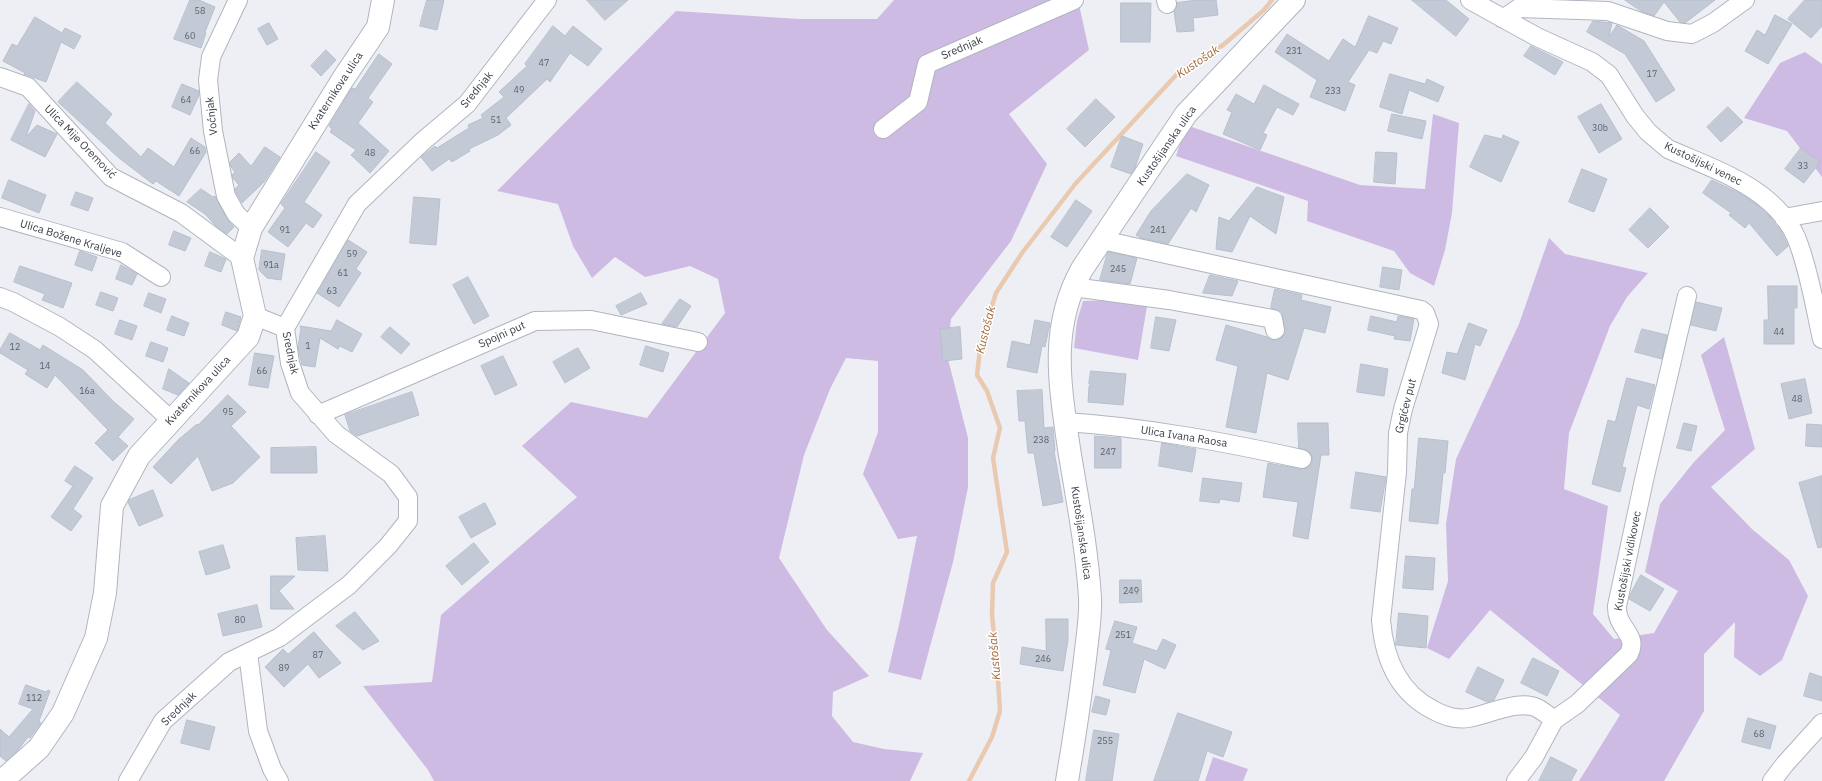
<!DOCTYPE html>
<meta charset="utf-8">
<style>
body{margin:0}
canvas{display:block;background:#edeff5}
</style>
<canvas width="1822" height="781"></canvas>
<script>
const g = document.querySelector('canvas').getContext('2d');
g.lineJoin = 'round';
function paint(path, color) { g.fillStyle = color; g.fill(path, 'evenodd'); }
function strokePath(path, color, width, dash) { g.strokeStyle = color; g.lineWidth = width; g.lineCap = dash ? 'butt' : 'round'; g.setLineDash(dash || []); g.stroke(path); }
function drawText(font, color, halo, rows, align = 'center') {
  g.font = font + ' "IBM Plex Sans",sans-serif'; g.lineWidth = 3; g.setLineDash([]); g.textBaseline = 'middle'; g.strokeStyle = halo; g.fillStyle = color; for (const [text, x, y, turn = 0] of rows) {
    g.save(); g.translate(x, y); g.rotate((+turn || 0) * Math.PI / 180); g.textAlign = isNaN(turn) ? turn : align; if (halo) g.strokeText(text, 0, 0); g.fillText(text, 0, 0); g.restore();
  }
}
paint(new Path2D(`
 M894,0H1078L1089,50L1009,114L1047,164L1011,241L951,319L947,355L968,438V487L953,562L921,680L888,672L901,616L917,536L898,539L863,474L878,432V361L846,358L830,389L804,455L779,558L827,630L869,676L833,692L832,716L853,742L884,749L923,753L910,781H434L428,770L363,686L432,682L441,615L577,497L522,446L571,402L647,418L725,313L718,279L690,266L645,277L615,257L592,278L573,246L558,204L497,191L676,11L799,19H877Z
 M1805,52L1822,64V177L1787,131L1744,118L1780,63Z
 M1433,114L1459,123L1452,213L1445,250L1434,286L1410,273L1394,251L1307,221L1308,201L1176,156L1186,125L1360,185L1425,189Z
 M1549,238L1565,254L1648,273L1627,297L1610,326L1569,433L1564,489L1608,506L1593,614L1614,639L1654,633L1678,591L1645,572L1660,504L1694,462L1725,430L1701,355L1724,337L1755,449L1711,487L1752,529L1789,560L1808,596L1782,660L1760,676L1734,657L1735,622L1704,654V711L1664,781H1579L1620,715L1490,610L1449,659L1427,648L1448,581L1446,524L1456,459L1519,324Z
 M1115,300L1147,306L1138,360L1074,348L1077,321L1083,301Z
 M1213,757L1248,769L1243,781H1205Z`), '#cebbe4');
strokePath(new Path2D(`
 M969,781L992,737L1000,711L997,665L992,615L993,583L1007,552L993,458L1000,428L987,391L977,375L981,341L996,293L1022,253L1076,183L1179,72L1223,45L1264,10L1272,0`), '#e9cab1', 4.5);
const building = new Path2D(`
 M190,0H199L215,7L205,32L206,33L201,48L174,39Z
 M427,0H444L437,30L420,26Z
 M587,0H628L605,20Z
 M1197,0H1216L1218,15L1193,18L1194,31L1177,32L1174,11L1177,3Z
 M1412,0H1446L1469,19L1456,36Z
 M1625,0H1715L1685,23L1680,22L1664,2L1654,16L1641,11Z
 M1805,0H1822V26L1811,38L1788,19Z
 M1121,3H1151L1150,42H1121Z
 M1775,15L1792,24L1768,64L1745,51L1757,30L1765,35Z
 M1369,16L1398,28L1391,44L1383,41L1377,53L1369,50L1348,82L1355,85L1345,111L1310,97L1317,80L1275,52L1287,34L1329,61L1343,39L1355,47Z
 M35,17L62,33L65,28L81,36L74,49L61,42L46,82L24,74L25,73L3,61L12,44L17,46Z
 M1593,21L1612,23L1609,37L1617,25L1644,41L1675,90L1656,102L1625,54L1587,32Z
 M269,23L278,39L267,45L258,29Z
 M553,26L565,36L573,26L602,49L588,66L570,53L550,82L547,79L506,118L511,125L498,135L469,149L470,151L452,162L449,159L432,171L421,157L435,146L437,148L469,128L468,125L483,118L481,115L504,97L499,92L527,66L525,64Z
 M1531,46L1563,62L1555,75L1524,56Z
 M326,50L336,60L321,76L311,66Z
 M379,54L392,64L368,98L373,102L358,123L389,151L370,173L351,155L356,150L330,132L332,129L329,126L352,88L355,89Z
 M1390,74L1425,84L1427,79L1444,87L1438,102L1409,90L1402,114L1380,107Z
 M77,82L112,114L105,123L141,157L148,148L174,167L191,138L205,147L206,152L179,196L156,181L153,184L119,158L58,102Z
 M182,84L199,91V95L190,115L172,107Z
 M1264,85L1299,104L1293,115L1277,107L1263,133L1267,135L1260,150L1223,134L1232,112L1227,110L1236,94L1254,104Z
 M1096,99L1115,117L1085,147L1067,129Z
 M29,104L35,111L26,137L37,125L57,134L45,157L11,140Z
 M1601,104L1622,139L1599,153L1578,117Z
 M1728,107L1743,122L1721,142L1707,127Z
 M1392,114L1426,121L1422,139L1388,131Z
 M1485,135L1502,139L1503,135L1519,142L1501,182L1470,167Z
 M1122,136L1143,144L1135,168L1131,174L1111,167Z
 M265,147L280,157L264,182L242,203L236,192L235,189L239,185L233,178L232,175L235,172L231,167L230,162L239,153L251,166Z
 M1801,148L1820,162L1804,183L1785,169Z
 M316,152L330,162L304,202L322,215L313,228L306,223L288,247L268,232L285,208L281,204Z
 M1376,152L1397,153L1395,184L1374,182Z
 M1582,169L1607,179L1594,212L1569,202Z
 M1187,174L1209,185L1196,212L1191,208L1168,244L1141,238L1136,235L1151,211Z
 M9,180L46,195L39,213L2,198Z
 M1712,180L1739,193L1756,204L1770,217L1781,231L1788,246L1777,256L1749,223L1745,228L1729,215L1731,213L1703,193Z
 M1257,187L1284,197L1276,234L1250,216L1232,252L1216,249L1219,217L1229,221Z
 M201,189L213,197L215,196L227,219L234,227L227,234L216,226L205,214L187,202Z
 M76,192L93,198L88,211L71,205Z
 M414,197L440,199L436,245L410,243Z
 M1076,200L1092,211L1067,247L1051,237Z
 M1650,208L1669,227L1648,248L1629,230Z
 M174,231L191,238L185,251L169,245Z
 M348,240L367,252L356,269L361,273L339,307L317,293Z
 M262,250L285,254L281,280L267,278L259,270Z
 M80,251L97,257L92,271L75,265Z
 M210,252L226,259L221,272L205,266Z
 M1108,252L1137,258L1130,284L1100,280Z
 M121,265L137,274L132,285L116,279Z
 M20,266L72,283L63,308L42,300L45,294L14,282Z
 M1383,267L1402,270L1399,290L1380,287Z
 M1210,275L1238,281L1232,296L1203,293Z
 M468,277L489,316L474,324L453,285Z
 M1768,286H1797V308H1794V344H1764V320H1768Z
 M1275,289L1302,295L1301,300L1331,307L1325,333L1304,328L1288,380L1267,373L1256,433L1226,427L1238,366L1216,360L1226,325L1267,337L1272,340L1281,338L1285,334V329L1282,312L1271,308Z
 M101,292L118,298L113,311L96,305Z
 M149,293L166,299L161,313L144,306Z
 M641,293L647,304L621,315L616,306Z
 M680,299L691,306L677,327L662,324Z
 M1696,302L1722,308L1716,331L1691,325Z
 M226,312L241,317L237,331L222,325Z
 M172,316L189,323L184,336L167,330Z
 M1371,316L1397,322L1398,316L1414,319L1410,341L1394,339L1395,336L1368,330Z
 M1156,317L1176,320L1169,351L1151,348Z
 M120,320L137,326L132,340L115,334Z
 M337,320L362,334L352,352L340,346L338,349L320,338L315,367L302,365L298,347L301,328L300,326L331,331Z
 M1035,320L1050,323L1045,347L1042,346L1037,373L1007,367L1012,341L1030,345Z
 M1469,323L1487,330L1480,346L1475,344L1465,380L1442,373L1447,352L1457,354Z
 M390,327L410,344L401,354L381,337Z
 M960,327L962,359L943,361L940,329Z
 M1642,329L1667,335L1662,359L1635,352Z
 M10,333L40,350L43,345L83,370L114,402L134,419L118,437L128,446L113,461L95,443L108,430L55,375L47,388L25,374L28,370L0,353V350Z
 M151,342L168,348L163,362L146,356Z
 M646,346L669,353L663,372L640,365Z
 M578,348L590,368L565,383L553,362Z
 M255,353L274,356L268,388L249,385Z
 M503,356L517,385L495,395L481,366Z
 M1361,364L1388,369L1384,396L1357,392Z
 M169,369L189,383L178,395L163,389Z
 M1091,371L1126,374L1123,405L1088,402L1089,386H1093L1089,384Z
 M1627,378L1655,385L1649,409L1637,405L1622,467L1626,468L1620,492L1592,484L1608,420L1615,422Z
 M1805,379L1812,413L1789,419L1781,384Z
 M1042,390L1044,428L1053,427L1055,451H1054L1063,502L1043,506L1034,453H1028L1025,421H1019L1017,391Z
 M412,392L419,415L357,436L350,431L345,415Z
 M228,395L246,412L231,426L260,457L233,483L212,491L198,456L171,484L153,467L178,440L197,424L198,425Z
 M1298,423H1328L1329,455H1321L1308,539L1293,536L1298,502L1263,497L1268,463L1300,469L1310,466L1312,462V456L1309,452L1299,448Z
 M1684,423L1697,426L1691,451L1677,448Z
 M1807,424L1822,425V447L1806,446Z
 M1095,436L1121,438V468H1095Z
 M1419,438L1448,441L1445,473H1443L1438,524L1409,521L1412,489H1414Z
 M1162,443L1196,449L1192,472L1159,466Z
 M316,447L317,473H271V448Z
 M75,466L93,478L73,509L82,516L71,531L51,517L73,486L65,481Z
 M1356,472L1386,477L1380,512L1351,508Z
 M1822,476V547L1818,548L1799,483Z
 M1203,478L1242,483L1239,502L1220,499L1219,503L1200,501Z
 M153,490L163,516L139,526L128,502L129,500Z
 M485,503L496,524L471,538L459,517Z
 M325,536L328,571L298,570L296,538Z
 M474,543L489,562L462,585L446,566Z
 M223,545L230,568L206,575L199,552Z
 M1406,556L1435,558L1433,590L1403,588Z
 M1641,575L1664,589L1650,611L1629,599L1631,593Z
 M271,576H295L279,591L294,609H271Z
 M1120,580H1141L1142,602L1120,603Z
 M257,605L262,627L223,636L218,614Z
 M355,612L379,641L363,650L336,626Z
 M1399,613L1428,616L1426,648L1396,645Z
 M1046,619H1068V640L1063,671L1020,664L1022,647L1046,651Z
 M1115,621L1137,627L1132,643L1157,651L1163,639L1176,645L1165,669L1144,659L1135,693L1103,685L1111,650L1106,649Z
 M314,632L341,663L319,678L308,664L284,687L265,667L283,649L288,654Z
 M1533,658L1559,671L1547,696L1521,683Z
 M1478,667L1504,680L1494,700L1487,702L1466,692Z
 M1810,673L1822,677V701L1804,696Z
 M26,685L46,692L48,690L50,691L39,721L41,723L30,738L28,737L18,750L6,761L0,756V729L9,737L33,709L19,704Z
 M1096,696L1110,700L1106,715L1092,712Z
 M1178,713L1232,732L1223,757L1207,751L1198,781H1154Z
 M1748,718L1776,726L1770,749L1742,742Z
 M187,720L215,727L209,750L181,743Z
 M1094,730L1119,734L1112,781H1086Z
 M1551,757L1577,770L1571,781H1539Z`);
paint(building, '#c3cad5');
strokePath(building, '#b7c0cf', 1);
const minor = new Path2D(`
 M238,0L211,57L208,80L213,131L226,196L236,214L251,228
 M1166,0L1167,4
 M1470,0L1537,37L1592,62L1609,75L1635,116L1648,132L1668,149C1716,170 1781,190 1799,245C1810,275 1815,308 1822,339
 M1503,19L1519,8L1608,11L1667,31L1692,34L1713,23L1745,0
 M0,77L28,87L111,177L181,213L242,258
 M883,129L918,102L927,64L1074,0
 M0,217L122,252L161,277
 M1784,218L1822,211
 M1102,240L1421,310L1425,313L1429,324L1403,409L1398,433L1397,472L1381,620C1384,658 1398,692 1433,710C1444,716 1456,720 1468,718C1488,715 1520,698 1539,709C1544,712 1549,716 1554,720
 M1073,287L1169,300L1273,319L1275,330
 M0,297L13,302L60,327L95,350L171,420
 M255,316L285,328
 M318,415L535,321L591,320L698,342
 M1065,422C1145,427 1224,442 1302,459
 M248,653L258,731L272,769L279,781
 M128,781L163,721L229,662L280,637L349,585L388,546L408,521V497L391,474L336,434L300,393L290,363L285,328L357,204L423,141L467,104L547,0
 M1516,781L1534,757L1554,720L1577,704L1629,654C1639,634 1616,629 1617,606L1644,480L1687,296
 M1772,781L1785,764L1822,723`);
const tertiary = new Path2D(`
 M2,781L39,748L63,713L96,638L105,593L112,506L139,456L248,337L255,316L242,258L251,228L343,79L378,27L383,0
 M1067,781C1074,740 1080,700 1085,659C1087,639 1091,618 1090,598C1087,548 1077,498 1069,449C1060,385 1049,328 1082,269L1186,114L1294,0`);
strokePath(minor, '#b0b5bf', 20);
strokePath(tertiary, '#b0b5bf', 24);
strokePath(minor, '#fff', 18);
strokePath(tertiary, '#fff', 22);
drawText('9px', '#5d626c', null, [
 ["58",200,11],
 ["60",190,36],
 ["231",1294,51],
 ["47",544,63],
 ["17",1652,74],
 ["49",519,90],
 ["233",1333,91],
 ["64",186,100],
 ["51",496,120],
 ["30b",1600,128],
 ["66",195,151],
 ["48",370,153],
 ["33",1803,166],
 ["91",285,230],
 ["241",1158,230],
 ["59",352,254],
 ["91a",271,265],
 ["245",1118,269],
 ["61",343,273],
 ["63",332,291],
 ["44",1779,332],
 ["1",308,346],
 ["12",15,347],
 ["14",45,366],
 ["66",262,371],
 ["16a",87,391],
 ["48",1797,399],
 ["95",228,412],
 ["238",1041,440],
 ["247",1108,452],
 ["249",1131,591],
 ["80",240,620],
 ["251",1123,635],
 ["87",318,655],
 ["246",1043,659],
 ["89",284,668],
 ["112",34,698],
 ["68",1759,734],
 ["255",1105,741]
]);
drawText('11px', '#3b4049', '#fff', [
 ["Srednjak",962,48,-23],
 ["Srednjak",477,90,-50],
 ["Kvaternikova ulica",336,91,-57],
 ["Voćnjak",212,116,-96],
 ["Ulica Mije Oremović",80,142,46],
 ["Kustošijanska ulica",1167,146,-55],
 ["Kustošijski venec",1703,164,26],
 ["Ulica Božene Kraljeve",71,239,17],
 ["Spojni put",502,335,-24],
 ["Srednjak",290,353,78],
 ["Kvaternikova ulica",198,391,-47],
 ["Grgićev put",1406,406,-76],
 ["Ulica Ivana Raosa",1184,437,9],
 ["Kustošijanska ulica",1081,533,82],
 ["Kustošijski vidikovec",1628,561,-79],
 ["Srednjak",179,709,-44]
]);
drawText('italic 12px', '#a16a3d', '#fff', [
 ["Kustošak",1198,62,-34],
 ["Kustošak",986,330,-76],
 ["Kustošak",995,656,-95]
]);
</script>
